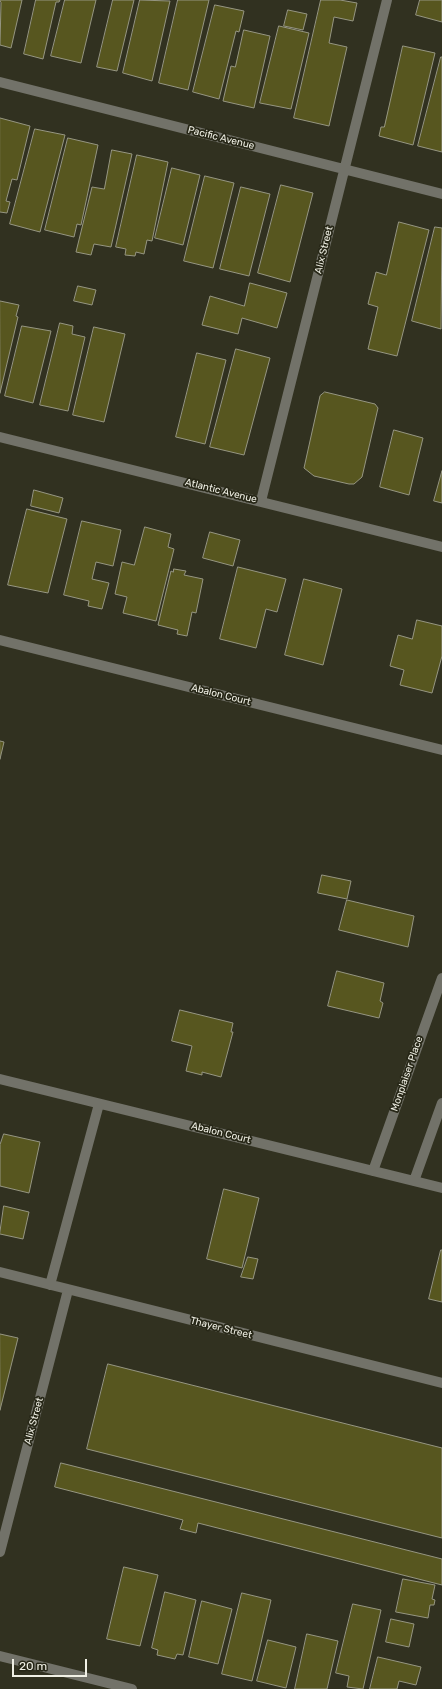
<!DOCTYPE html>
<style>
body{margin:0}
#map{position:relative;width:442px;height:1689px;overflow:hidden;background:#313120;font-family:Rubik,sans-serif}
canvas{display:block}
.scale{position:absolute;left:12px;top:1659px;width:75px;height:18px;box-sizing:border-box;border:2px solid #f0f0e5;border-top:0;padding-left:5px;font-size:12px;line-height:14px;white-space:nowrap;color:#f0f0e5;-webkit-text-stroke:3px #272717;paint-order:stroke}
</style>
<div id="map">
<canvas width="442" height="1689"></canvas>
<div class="scale">20 m</div>
</div>
<script>
const g = document.querySelector('canvas').getContext('2d');
g.lineJoin = 'round';
function paint(path, color) { g.fillStyle = color; g.fill(path, 'evenodd'); }
function strokePath(path, color, width, dash) { g.strokeStyle = color; g.lineWidth = width; g.lineCap = dash ? 'butt' : 'round'; g.setLineDash(dash || []); g.stroke(path); }
function drawText(font, color, halo, rows, align = 'center') {
  g.font = font + ' Rubik,sans-serif'; g.lineWidth = 3.5; g.setLineDash([]); g.textBaseline = 'middle'; g.strokeStyle = halo; g.fillStyle = color; for (const [text, x, y, turn = 0] of rows) {
    g.save(); g.translate(x, y); g.rotate((+turn || 0) * Math.PI / 180); g.textAlign = isNaN(turn) ? turn : align; if (halo) g.strokeText(text, 0, 0); g.fillText(text, 0, 0); g.restore();
  }
}
const building = new Path2D(`
 M0,0H22L11,48L0,45L1,3Z
 M36,0H60L59,2H56L43,59L24,54Z
 M65,0H96L81,63L51,56Z
 M113,0H134L117,71L97,67Z
 M140,0L170,1L152,81L123,73Z
 M178,0H209L188,90L159,83Z
 M321,0H340L357,3L353,21L334,17L329,43L347,47L329,126L294,118Z
 M420,0H442V22L416,15Z
 M215,5L244,11L239,32L236,31L219,99L193,92Z
 M288,10L307,14L303,30L284,26Z
 M279,26L309,33L291,109L260,103Z
 M244,30L270,36L254,108L223,101L231,66L235,67Z
 M403,46L435,53L413,145L379,136L381,127H384Z
 M441,57H442V152L418,146Z
 M0,118L30,126L17,180L12,179L6,201L10,202L7,213L0,212Z
 M35,129L65,135L40,232L10,224Z
 M68,138L98,145L81,225L77,224L74,237L45,230Z
 M112,150L132,154L111,247L94,244L91,255L76,252L92,187L104,189Z
 M137,155L168,162L152,241L147,240L144,254L136,252L135,256L125,255L126,249L116,247Z
 M172,168L200,175L183,245L155,238Z
 M205,176L234,183L213,268L184,261Z
 M281,185L313,193L290,282L258,273Z
 M241,187L270,194L249,276L220,269Z
 M399,222L429,230L397,356L368,349L378,307L368,304L376,272L386,275Z
 M435,227L442,228L441,329L412,321Z
 M250,283L287,293L277,328L242,318L238,334L202,325L210,296L244,306Z
 M78,286L96,290L92,305L74,301Z
 M0,301L19,305L16,316L18,317L0,393Z
 M60,323L73,326L72,334L85,337L68,411L40,405Z
 M22,326L51,331L33,403L5,396Z
 M94,327L125,334L104,422L73,415Z
 M236,349L270,358L244,455L210,447Z
 M197,353L226,360L205,444L176,437Z
 M325,392L375,404L378,408L362,477L354,484H349L314,476L304,468L320,396Z
 M394,430L423,438L409,495L380,487Z
 M442,471V503L434,501Z
 M34,490L63,498L59,513L31,506Z
 M27,509L67,519L48,593L8,585Z
 M82,521L121,530L113,566L96,562L92,579L109,583L102,609L88,606L89,601L64,595Z
 M145,527L171,534L168,547L174,549L156,621L123,613L127,597L115,594L122,562L134,565Z
 M210,532L240,540L233,566L203,558Z
 M238,567L286,579L277,612L266,609L256,648L220,639Z
 M174,569L186,571L184,575L203,579L196,613L192,612L187,636L177,634L178,630L158,625L171,571L173,572Z
 M304,579L342,589L323,665L285,655Z
 M417,620L442,626V656L432,693L400,685L404,670L390,666L398,635L412,639Z
 M0,741L4,742L0,759Z
 M322,875L351,881L347,899L318,893Z
 M347,900L414,916L408,947L339,930Z
 M337,971L384,983L380,1001L383,1003L379,1018L328,1006Z
 M180,1010L233,1023L231,1032H233L221,1077L202,1072V1075L186,1071L192,1046L172,1041Z
 M4,1134L40,1142L29,1193L0,1186V1145Z
 M224,1189L259,1198L242,1268L207,1259Z
 M4,1206L29,1212L23,1239L0,1234Z
 M441,1250H442V1302L429,1299Z
 M248,1257L258,1259L253,1279L241,1277Z
 M0,1334L18,1338L0,1410Z
 M108,1364L442,1448V1538L87,1449Z
 M61,1463L442,1559V1585L198,1523L196,1533L180,1529L183,1520L55,1487Z
 M124,1567L158,1575L140,1646L107,1639Z
 M403,1579L435,1585L432,1599L435,1600L434,1605H430L428,1618L396,1612Z
 M165,1592L196,1600L183,1655L177,1654L175,1659L157,1655L158,1650L152,1648Z
 M242,1593L271,1600L252,1681L222,1674Z
 M202,1601L232,1609L218,1664L189,1657Z
 M353,1604L381,1610L363,1689L347,1687L349,1676L336,1673Z
 M391,1619L414,1624L409,1647L386,1642Z
 M307,1634L338,1641L327,1689H295Z
 M268,1640L296,1647L286,1688L257,1681Z
 M378,1657L421,1667L416,1685L399,1681L397,1689H370Z`);
paint(building, '#57561f');
strokePath(building, '#969682', 1);
strokePath(new Path2D(`
 M0,82L442,194
 M0,437L442,547
 M261,501L387,0
 M0,640L442,750
 M0,1079L442,1188
 M373,1171L442,978
 M414,1181L442,1103
 M0,1272L442,1383
 M50,1285L99,1104
 M0,1552L68,1290
 M0,1656L132,1689`), '#727269', 10);
drawText('10px', '#f0f0e5', '#272717', [
 ["Pacific Avenue",221,138,14],
 ["Alix Street",324,250,-76],
 ["Atlantic Avenue",221,491,14],
 ["Abalon Court",221,695,14],
 ["Monplaiser Place",407,1074,-71],
 ["Abalon Court",221,1133,14],
 ["Thayer Street",221,1328,14],
 ["Alix Street",34,1421,-75]
]);
</script>
